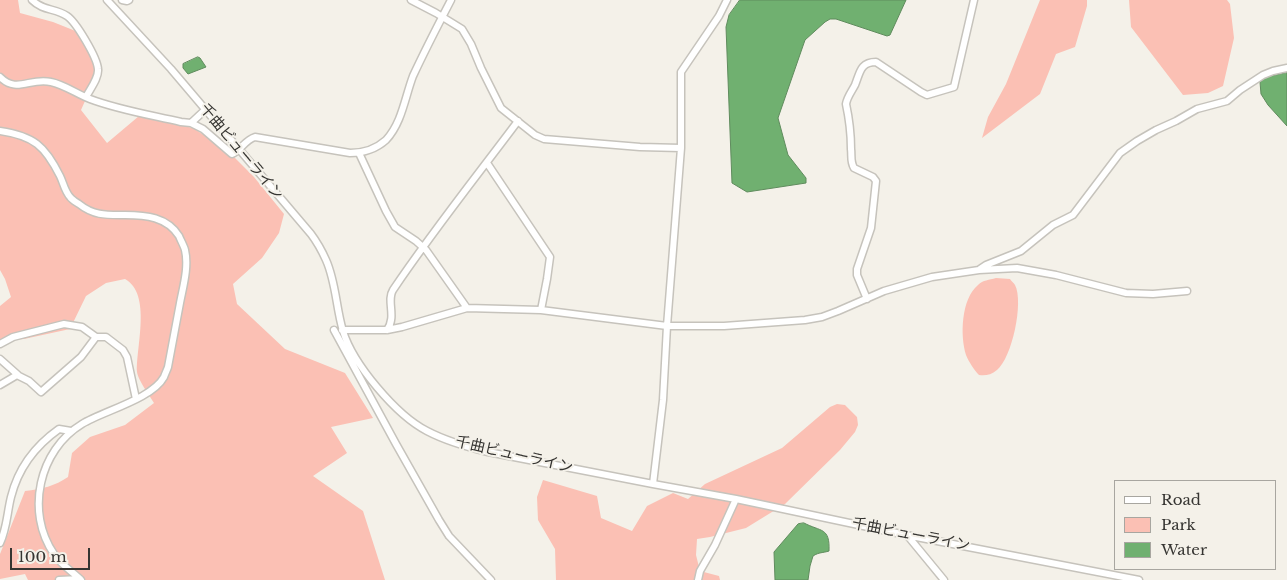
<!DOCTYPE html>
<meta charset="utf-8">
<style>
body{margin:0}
#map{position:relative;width:1287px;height:580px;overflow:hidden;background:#f4f1e9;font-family:"Libre Baskerville",serif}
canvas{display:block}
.legend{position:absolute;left:1114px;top:480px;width:162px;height:90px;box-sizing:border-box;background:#f4f1e9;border:1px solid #a8a6a0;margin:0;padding:6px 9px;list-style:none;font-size:15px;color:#363532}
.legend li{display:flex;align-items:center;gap:10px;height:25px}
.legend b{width:25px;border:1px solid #a8a6a0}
.scale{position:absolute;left:10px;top:548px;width:80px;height:22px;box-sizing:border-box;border:2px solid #363532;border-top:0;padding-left:6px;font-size:15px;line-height:18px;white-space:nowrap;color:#363532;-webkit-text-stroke:4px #f4f1e9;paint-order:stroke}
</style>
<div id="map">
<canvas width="1287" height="580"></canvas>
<ul class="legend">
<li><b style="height:6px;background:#fff"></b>Road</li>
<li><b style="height:14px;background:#fbc0b4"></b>Park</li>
<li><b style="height:14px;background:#70b070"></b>Water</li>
</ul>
<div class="scale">100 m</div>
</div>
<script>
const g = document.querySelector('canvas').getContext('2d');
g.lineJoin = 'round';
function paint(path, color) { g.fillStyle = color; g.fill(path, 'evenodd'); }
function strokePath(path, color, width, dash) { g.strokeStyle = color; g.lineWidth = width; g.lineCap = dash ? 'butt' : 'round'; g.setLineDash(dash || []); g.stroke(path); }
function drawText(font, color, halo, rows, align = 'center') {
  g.font = font + ' "Libre Baskerville","Noto Sans JP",serif'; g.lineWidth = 4; g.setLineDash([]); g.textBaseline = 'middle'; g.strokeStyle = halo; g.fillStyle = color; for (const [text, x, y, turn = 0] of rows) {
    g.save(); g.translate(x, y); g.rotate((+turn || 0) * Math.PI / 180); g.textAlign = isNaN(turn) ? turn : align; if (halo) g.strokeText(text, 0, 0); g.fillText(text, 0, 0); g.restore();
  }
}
paint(new Path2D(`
 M0,0H18L20,13L53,22L88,36L97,74L81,110L107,143L139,116L193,128L228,151L254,177L284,214L279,233L262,258L233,284L237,304L285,349L345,373L373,418L331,427L347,453L313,476L363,511L385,580H28L25,574L0,579V554L25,491C42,489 55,486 68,477L72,453L90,437L125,425L154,403C150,396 138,380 137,372C136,347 152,294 125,279L106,283L86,296L70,329L24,339L7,340L0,344V306L11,297L5,279L0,270Z
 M1040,0H1087V6L1075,47L1056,54L1040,94L982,138L988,117L1006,84Z
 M1129,0H1227L1230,4L1234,38L1223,86L1208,93L1183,95L1131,27Z
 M996,278L1010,279C1011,281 1014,283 1015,285C1024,302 1012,358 997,370C991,375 985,376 979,375C974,370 969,362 966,355C960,336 961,299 978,285C983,280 989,280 996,278Z
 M837,404L845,405L857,417L858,425L855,432L840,450L785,504L746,528L710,537L697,539L696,555L700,571L719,576L720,580H556L555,549L538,520L537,497L543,480L597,496L601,518L632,531L647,506L673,493L688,499L705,484L782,448L830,407Z`), '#fbc0b4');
const water = new Path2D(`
 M740,0H906L890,35L887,36L836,19H830L825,22L805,40L778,118L788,155L806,178V183L747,192L732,183L726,27L729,15Z
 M198,57L200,58L206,67L188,74L183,68V64Z
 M1287,73V126L1268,105L1261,94L1260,82L1267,77Z
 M804,523C821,532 830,527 829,551C823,553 819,552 813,556L810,566L808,580H775L774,552L798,524Z`);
paint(water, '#70b070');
strokePath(water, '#5f8b5d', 1);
const minor = new Path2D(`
 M32,0C43,11 55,8 67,16C76,22 97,57 98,69C99,78 90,89 86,97
 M107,0L171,69L311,234C317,242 322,251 326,260C336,282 336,308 343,331C353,364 396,415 427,431C446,441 467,447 488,452L653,484L736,499L906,535L1139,580
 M122,0L127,1L129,0
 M411,0L436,13L462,29L471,44L481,68L501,108L535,135L544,139L640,147L681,148
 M0,77C17,94 30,77 51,82C65,85 77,94 90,99C119,110 151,115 181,122L191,123L206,109
 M191,123L203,129L232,154C240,151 245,140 255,137L350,153C363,153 376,149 386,140C402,123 405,97 413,76C425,50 438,25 451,0
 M0,131C34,136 45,146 60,176C63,182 65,192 70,197C72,200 76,202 79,204C94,216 107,215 125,215C146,215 167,217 179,236C181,241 184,246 185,250C189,267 183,287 180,303C176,324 172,345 168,367C167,370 165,374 164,377C152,399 103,411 82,424C39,450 25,512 54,554C60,564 73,572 81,580
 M359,153L386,211L395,227L416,241L426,250L467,308
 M487,163L550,257L547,279L541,310
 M980,269L986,265L1021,251L1053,225L1073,215L1120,153L1137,141L1156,130L1176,121L1197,109L1227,101L1240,90L1263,75L1273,71L1287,68
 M867,299L857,275V269L871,228L876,181L873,177L854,168C850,161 852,156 851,149C851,134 849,118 846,104C847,97 852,91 855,85C860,73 860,62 876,62L921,92L927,95L954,87L974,0
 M334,330L396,444L439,520L449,536L491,580
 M342,330H387L402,327L467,308L541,310L667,326H724L805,320L822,317L838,311L884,291L932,277L979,270L1017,268L1056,275L1126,293L1153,294L1187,291
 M387,330C397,316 386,301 393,290C432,232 476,177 518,121
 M0,344L13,337L64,324L82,327L96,337
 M0,359L18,375
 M0,385L17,375L29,381L41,392L81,357L96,337H106L123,350L127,357L136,399
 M653,484L663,400L667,326L681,148V72L719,16L727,0
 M907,535L944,580
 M0,543C7,528 7,513 11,497C18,469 35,446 59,429L71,431
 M59,580L80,579
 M698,580L700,571L715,545L736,499`);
strokePath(minor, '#c6c3bc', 9);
strokePath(minor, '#fff', 6);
drawText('15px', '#363532', '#f4f1e9', [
 ["千曲ビューライン",241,152,50],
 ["千曲ビューライン",514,455,13],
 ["千曲ビューライン",911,535,11]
]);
</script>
